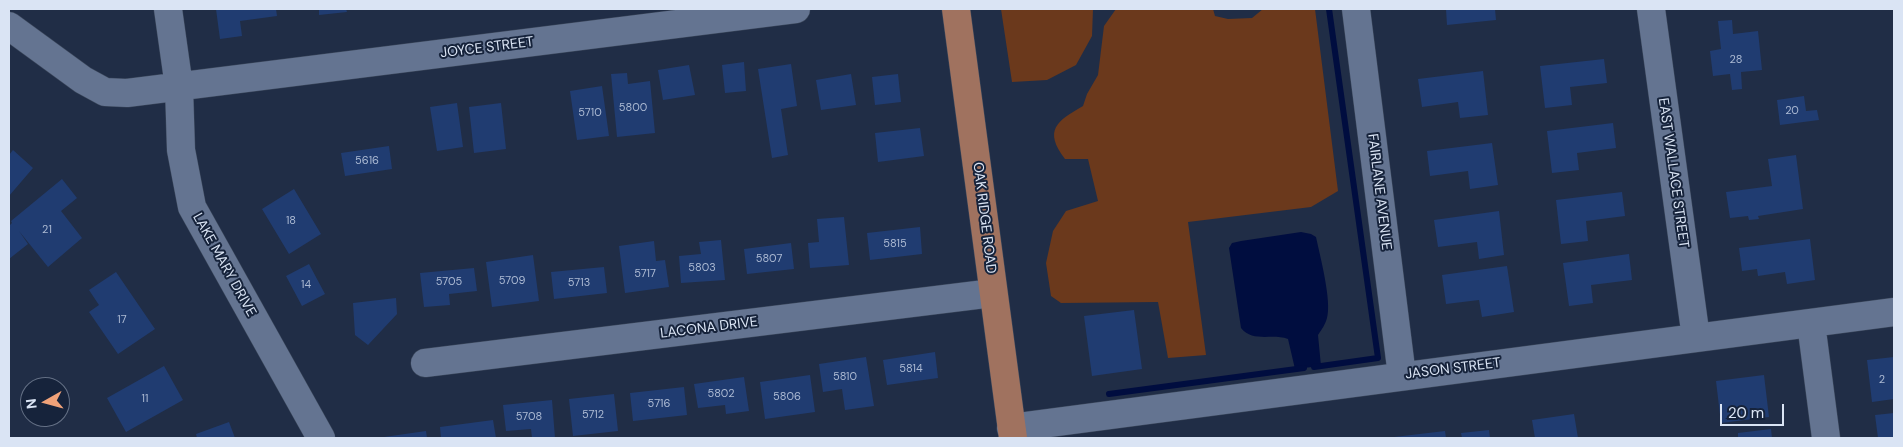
<!DOCTYPE html>
<style>
body{margin:0}
#map{position:relative;width:1903px;height:447px;overflow:hidden;background:#202d46;font-family:"DM Sans",sans-serif}
canvas{display:block}
.frame{position:absolute;inset:0;border:10px solid #dae4f4;pointer-events:none}
.north{position:absolute;left:20px;top:377px;width:50px;height:50px;box-sizing:border-box;background:#16233b;border:1px solid #647085;border-radius:50%;rotate:263deg;font-size:14px;font-weight:700;line-height:20px;text-align:center;color:#dae4f4}
.north::after{content:'';display:block;margin:auto;width:18px;height:22px;background:#f0a279;clip-path:polygon(50% 0,100% 100%,50% 72%,0 100%)}
.scale{position:absolute;left:1720px;top:404px;width:64px;height:22px;box-sizing:border-box;border:2px solid #dae4f4;border-top:0;padding-left:6px;font-size:15px;line-height:18px;white-space:nowrap;color:#dae4f4;-webkit-text-stroke:4px #16233b;paint-order:stroke}
</style>
<div id="map">
<canvas width="1903" height="447"></canvas>
<div class="frame"></div>
<div class="north">N</div>
<div class="scale">20 m</div>
</div>
<script>
const g = document.querySelector('canvas').getContext('2d');
g.lineJoin = 'round';
function paint(path, color) { g.fillStyle = color; g.fill(path, 'evenodd'); }
function strokePath(path, color, width, dash) { g.strokeStyle = color; g.lineWidth = width; g.lineCap = dash ? 'butt' : 'round'; g.setLineDash(dash || []); g.stroke(path); }
function drawText(font, color, halo, rows, align = 'center') {
  g.font = font + ' "DM Sans",sans-serif'; g.lineWidth = 4; g.setLineDash([]); g.textBaseline = 'middle'; g.strokeStyle = halo; g.fillStyle = color; for (const [text, x, y, turn = 0] of rows) {
    g.save(); g.translate(x, y); g.rotate((+turn || 0) * Math.PI / 180); g.textAlign = isNaN(turn) ? turn : align; if (halo) g.strokeText(text, 0, 0); g.fillText(text, 0, 0); g.restore();
  }
}
paint(new Path2D(`
 M1001,9H1093L1092,36L1076,65L1047,80L1012,82Z
 M1116,9H1213L1215,16L1228,19L1252,18L1263,9H1315L1338,191L1311,207L1188,222L1206,355L1168,358L1158,302L1061,303L1051,296L1046,263L1053,231L1066,211L1098,201L1088,159H1065C1043,130 1057,121 1083,106L1087,94L1098,75L1104,26Z`), '#6b391c');
paint(new Path2D(`
 M1301,232L1311,234L1316,237C1320,256 1332,301 1327,318C1325,325 1322,329 1318,335L1321,366L1295,369L1288,339C1272,333 1253,343 1241,328L1229,248L1232,243L1241,241Z`), '#000d3f');
strokePath(new Path2D(`
 M1314,367L1378,358L1329,9
 M1109,394L1304,368`), '#000d3f', 6);
paint(new Path2D(`
 M216,9H276L277,16L240,21L242,36L220,39Z
 M319,9H346L347,12L319,15Z
 M1446,9H1495L1496,20L1447,25Z
 M1732,20L1733,34L1758,31L1762,70L1741,72L1742,89L1732,90L1730,74L1713,76L1710,51L1721,49L1718,21Z
 M1604,59L1607,83L1570,87L1572,105L1545,108L1540,66Z
 M744,62L746,91L725,93L722,65Z
 M791,64L797,106L781,109L788,155L772,158L758,69Z
 M689,65L695,95L663,100L658,70Z
 M1483,71L1488,115L1460,118L1458,102L1422,107L1418,79Z
 M627,73L628,84L650,81L655,133L617,137L611,74Z
 M851,74L856,105L821,110L816,80Z
 M898,74L901,102L875,105L872,77Z
 M602,86L609,136L577,140L570,91Z
 M1804,96L1806,111L1817,110L1819,120L1780,125L1777,100Z
 M457,103L463,147L437,151L430,107Z
 M501,103L506,149L474,153L469,107Z
 M1613,123L1616,148L1577,153L1579,170L1552,173L1547,131Z
 M920,128L924,156L878,162L875,133Z
 M1492,143L1498,185L1470,189L1468,171L1430,176L1427,151Z
 M389,146L392,169L345,176L341,153Z
 M13,150L33,168L9,196V155Z
 M1796,155L1803,209L1758,216L1759,219L1749,220L1748,216L1730,218L1726,192L1772,186L1768,159Z
 M62,179L77,198L61,211L82,238L48,267L19,231L28,244L9,259V226L12,223L11,221Z
 M294,189L321,234L289,254L262,209Z
 M1622,192L1625,216L1586,221L1588,241L1561,244L1556,200Z
 M1499,211L1504,255L1479,259L1477,242L1438,247L1434,220Z
 M844,217L849,265L810,268L808,243L819,242L817,219Z
 M920,227L922,254L870,260L867,233Z
 M1810,239L1815,280L1787,284L1785,272L1758,276L1757,269L1742,271L1739,248Z
 M721,240L725,280L681,283L679,256L701,254L699,242Z
 M654,241L656,261L665,260L669,287L625,293L619,246Z
 M791,243L794,269L747,274L744,249Z
 M1629,254L1632,280L1591,285L1593,303L1569,306L1563,263Z
 M533,255L539,301L492,307L486,262Z
 M309,264L325,294L302,306L286,276Z
 M1507,266L1514,312L1482,317L1479,300L1446,304L1442,275Z
 M604,267L607,293L554,299L551,272Z
 M474,268L477,291L449,294L450,305L424,307L420,273Z
 M116,272L155,329L118,354L89,312L99,305L89,290Z
 M396,298L397,314L368,345L355,335L353,303Z
 M1134,310L1142,369L1092,376L1084,316Z
 M935,352L938,378L887,385L883,360Z
 M866,357L874,406L845,410L842,389L823,392L819,364Z
 M1894,357V399L1872,402L1867,360Z
 M164,366L183,400L126,432L107,398Z
 M810,375L815,412L765,419L760,382Z
 M1764,375L1769,417L1721,423L1716,381Z
 M744,377L749,411L726,414L725,405L698,408L694,384Z
 M684,387L687,415L633,421L630,393Z
 M614,394L618,431L573,436L569,399Z
 M552,400L555,438H532L531,429L506,431L503,405Z
 M1894,413V438H1878L1875,415Z
 M1574,414L1578,438H1535L1532,420Z
 M493,420L496,438H441L440,427Z
 M229,422L235,438H197L196,434Z
 M1771,429L1772,438H1738V433Z
 M1489,430L1490,438H1462L1461,433Z
 M426,431L427,438H384V437Z
 M1445,431L1446,438H1394V437Z`), '#203c71');
const minor = new Path2D(`
 M168,9L179,87L181,150L192,207L321,438
 M1356,9L1402,376
 M1651,9L1696,338
 M9,26L83,80L105,92L127,93L796,9
 M1811,323L1826,438
 M425,363L993,293
 M1011,428L1894,312`);
const major = new Path2D(`
 M956,9L1013,438`);
strokePath(minor, '#3b475b', 29);
strokePath(major, '#3b475b', 29);
strokePath(minor, '#647491', 28);
strokePath(major, '#a0725f', 28);
drawText('11px', '#acbad3', null, [
 ["28",1736,60],
 ["5800",633,108],
 ["20",1792,111],
 ["5710",590,113],
 ["5616",367,161],
 ["18",291,221],
 ["21",47,230],
 ["5815",895,244],
 ["5807",769,259],
 ["5803",702,268],
 ["5717",645,274],
 ["5709",512,281],
 ["5705",449,282],
 ["5713",579,283],
 ["14",306,285],
 ["17",122,320],
 ["5814",911,369],
 ["5810",845,377],
 ["2",1882,380],
 ["5802",721,394],
 ["5806",787,397],
 ["11",145,399],
 ["5716",659,404],
 ["5712",593,415],
 ["5708",529,417]
]);
drawText('14px', '#dae4f4', '#16233b', [
 ["JOYCE STREET",487,48,-7],
 ["EAST WALLACE STREET",1673,173,82],
 ["FAIRLANE AVENUE",1379,192,83],
 ["OAK RIDGE ROAD",984,218,83],
 ["LAKE MARY DRIVE",224,265,61],
 ["LACONA DRIVE",709,328,-7],
 ["JASON STREET",1453,369,-7]
]);
</script>
